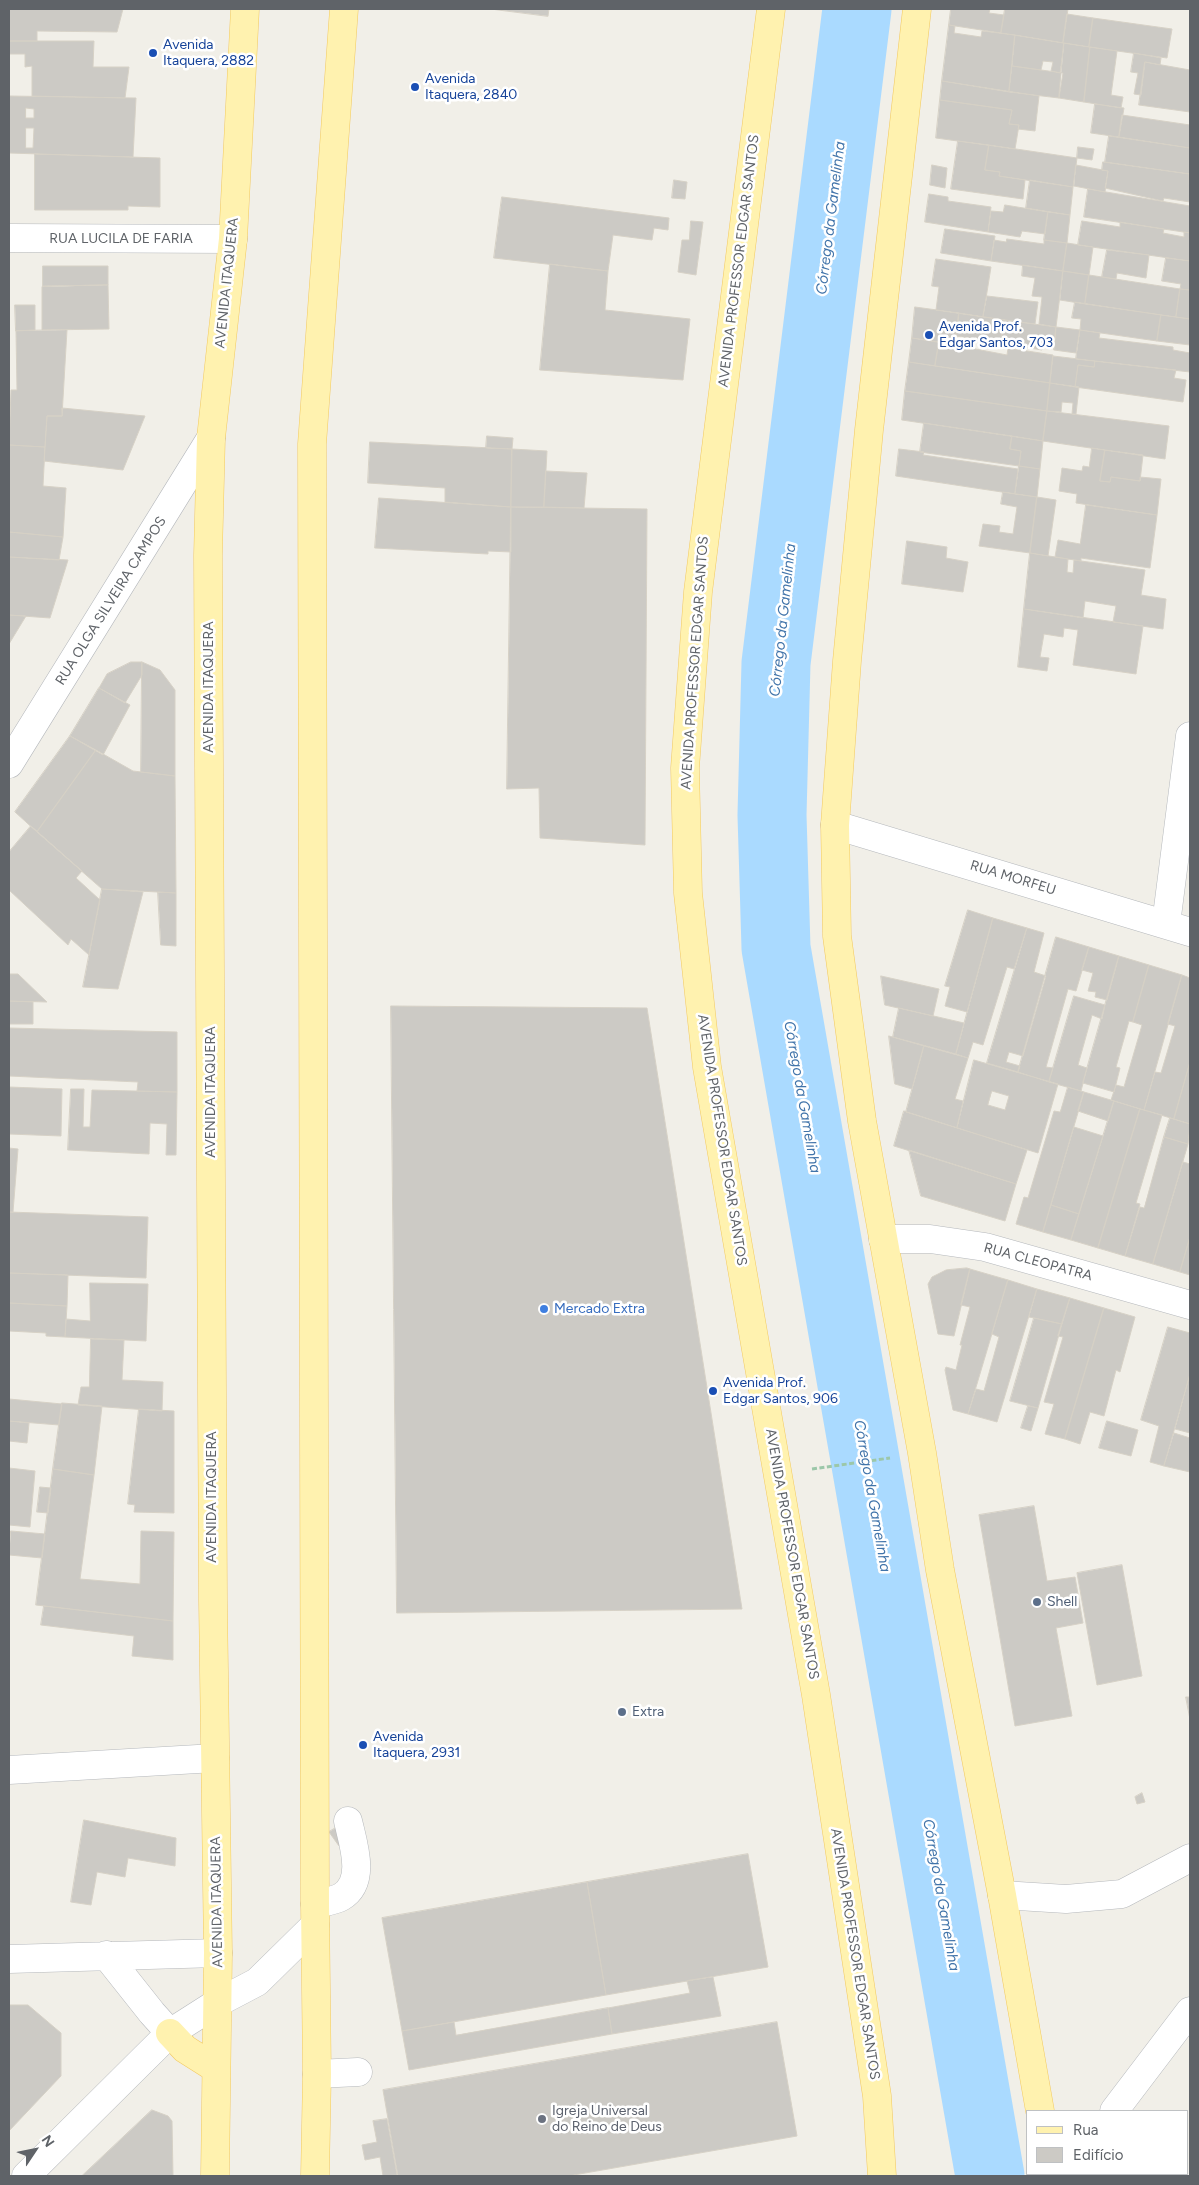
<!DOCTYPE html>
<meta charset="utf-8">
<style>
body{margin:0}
#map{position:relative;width:1199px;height:2185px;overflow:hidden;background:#f1efe8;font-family:Figtree,sans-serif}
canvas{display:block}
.frame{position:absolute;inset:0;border:10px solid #5f6368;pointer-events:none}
.legend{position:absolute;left:1026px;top:2110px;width:162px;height:65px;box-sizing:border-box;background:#fff;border:1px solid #bfc1c3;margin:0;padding:6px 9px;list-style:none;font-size:15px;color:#5f6368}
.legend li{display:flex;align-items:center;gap:10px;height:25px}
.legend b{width:25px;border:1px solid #bfc1c3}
.north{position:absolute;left:10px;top:2125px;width:50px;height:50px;-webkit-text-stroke:4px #fff;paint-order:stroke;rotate:56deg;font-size:14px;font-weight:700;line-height:20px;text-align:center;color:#5f6368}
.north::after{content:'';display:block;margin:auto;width:18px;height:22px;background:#5f6368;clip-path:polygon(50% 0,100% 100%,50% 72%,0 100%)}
</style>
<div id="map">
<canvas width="1199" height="2185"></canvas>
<div class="frame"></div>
<ul class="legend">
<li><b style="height:6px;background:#fff2af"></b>Rua</li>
<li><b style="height:14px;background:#cccac5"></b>Edifício</li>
</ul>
<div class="north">N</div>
</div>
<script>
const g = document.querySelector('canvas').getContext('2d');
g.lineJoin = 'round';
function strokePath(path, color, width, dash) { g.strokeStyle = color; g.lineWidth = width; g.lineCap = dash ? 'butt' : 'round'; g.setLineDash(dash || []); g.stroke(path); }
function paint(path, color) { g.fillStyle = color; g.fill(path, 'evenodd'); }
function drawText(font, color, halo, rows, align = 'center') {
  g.font = font + ' Figtree,sans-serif'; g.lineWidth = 5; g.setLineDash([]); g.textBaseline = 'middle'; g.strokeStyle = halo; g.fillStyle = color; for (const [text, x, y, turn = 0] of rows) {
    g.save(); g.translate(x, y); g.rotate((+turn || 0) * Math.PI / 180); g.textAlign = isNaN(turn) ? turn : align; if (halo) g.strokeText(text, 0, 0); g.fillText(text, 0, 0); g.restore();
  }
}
strokePath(new Path2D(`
 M857,9L776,663L772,815L776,948L990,2176`), '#aadaff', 69);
const building = new Path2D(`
 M9,9H123L117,32L37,31V41H9Z
 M491,9H552H549L548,16Z
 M951,9H990L989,13L1004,15L1001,33L949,25Z
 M1005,9H1068L1063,43L1001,33Z
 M1067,14L1093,18L1089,47L1063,43Z
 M1093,18L1172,29L1167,58L1089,47Z
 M949,25L955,26L954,33L981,37L982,31L1015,35L1009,92L942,81Z
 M1015,35L1064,43L1060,73L1051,71L1053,62L1043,61L1041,70L1012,66Z
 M9,41H94L93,67H129L125,98L32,96V66L25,67V54H9Z
 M1064,43L1090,47L1084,102L1059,98Z
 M1090,47L1117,51L1111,95L1123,97L1121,108L1084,102Z
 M1134,53L1161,58L1160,65L1145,62L1141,95L1134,94L1138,73L1131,72Z
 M1145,62L1190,70V112L1139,105Z
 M1012,66L1063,73L1059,98L1009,92Z
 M942,81L1039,96L1035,131L1018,129L1019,125L1009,124L1012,110L940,100Z
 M9,96L136,98L133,157L9,153ZM26,108L34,109V118H26ZM26,128H34L33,148H26Z
 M940,100L1012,110L1009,124L1019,125L1015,149L936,138Z
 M1095,104L1124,108L1119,137L1091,133Z
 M1122,115L1190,125V148L1119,137Z
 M1109,136L1190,148V174L1105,162Z
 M958,141L989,145L985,170L1000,172L999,176L1025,180L1023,199L951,189Z
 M989,145L1077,158L1073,187L999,176L1000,172L985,170Z
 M1078,147L1094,149L1092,160L1077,158Z
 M35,154L160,158V207L128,206V210H35Z
 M1103,162L1189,174L1190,202L1164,198L1163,201L1105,188L1108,171L1102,170Z
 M932,165L947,168L945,188L930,185Z
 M1076,165L1108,171L1105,192L1074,186Z
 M674,180L687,182L685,199L672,198Z
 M1030,180L1073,187L1070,215L1026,208Z
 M1088,189L1190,206V233L1084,217Z
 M929,194L948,197V201L991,207L988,232L925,222Z
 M502,197L669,218L668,230L654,228L652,240L613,235L608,271L494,258Z
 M1005,205L1048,212L1045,234L1022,231L1020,237L988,232L991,211L1003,212Z
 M1048,212L1070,215L1067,243L1044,240Z
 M691,221L703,222L696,275L678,272L682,240H689Z
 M1082,221L1120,227V222L1164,229L1163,233L1184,237V232L1190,233V261L1078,245Z
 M945,229L995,236L991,261L941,253Z
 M1007,239L1044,244V240L1067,243L1063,271L991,261L994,240L1006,242Z
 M1067,243L1093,247L1089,275L1063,271Z
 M1107,250L1149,255L1146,278L1117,273L1116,279L1102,277Z
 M1166,258L1190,261V290L1180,289L1181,284L1162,281Z
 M936,259L991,267L983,317L936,310L939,287L932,286Z
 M550,264L608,271L605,310L690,319L683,380L540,370Z
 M1023,265L1063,271L1056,327L1039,324L1042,297L1032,296L1035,278L1022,276Z
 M43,266H108V285L43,286Z
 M1063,271L1089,275L1085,304L1060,300Z
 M1089,275L1180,289L1176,317L1085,304Z
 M108,285L109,329L42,330V287Z
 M1180,289L1190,290V319L1176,317Z
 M987,296L1038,302L1035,324L983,317Z
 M1075,302L1161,315L1157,341L1080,330L1081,319L1072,318Z
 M15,305H35V330L16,331Z
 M915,307L959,313L955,345L912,338Z
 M959,313L1004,320L1001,343L956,336Z
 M1161,315L1190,319V345L1157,341Z
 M1004,320L1056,327L1055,340L1044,338L1042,350L1001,343Z
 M1056,327L1080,330L1076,353L1054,350Z
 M67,330L62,416H47L45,447L9,445L11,390H17L16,331Z
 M1080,330L1100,333L1099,338L1173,347V350L1190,353V372L1076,359Z
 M912,338L939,342L935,366L909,362Z
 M939,342L1007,355L1008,348L1053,355L1050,383L935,366Z
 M1053,356L1095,361L1094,367L1078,365L1075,387L1050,383Z
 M1095,361L1176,370L1174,378L1186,380L1183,402L1075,387L1078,365L1094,367Z
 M909,362L1050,383L1047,411L905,391Z
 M1050,383L1079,387L1076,414H1072L1073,403L1062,402L1061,412L1047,411Z
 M905,391L1047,411L1043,441L902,420Z
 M62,408L145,416L123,470L44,461L47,416H62Z
 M1047,411L1169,426L1165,459L1043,441Z
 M924,423L1012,436L1010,449L1021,451L1019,466L920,452Z
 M487,436L513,438L512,449L486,448Z
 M1012,436L1043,441L1040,469L1019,466L1021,451L1010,449Z
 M370,442L512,449L511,507L445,502V488L368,483Z
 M9,445L45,447L43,486L66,488L63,537L9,532Z
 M1092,448L1105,450L1100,481L1110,482L1111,477L1140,481V477L1161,479L1157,515L1076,503L1077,494L1059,491L1062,468L1082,471L1083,466L1089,467Z
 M512,449L547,451L544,507H511Z
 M899,449L924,452L923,455L1018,469L1015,494L896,476Z
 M1105,450L1143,455L1140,481L1111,477L1110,482L1100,481Z
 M1019,466L1040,469L1037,497L1015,494Z
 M546,471L587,473L584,508L544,507Z
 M1003,492L1037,497L1030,553L979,546L983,524L1000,526L999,532L1013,534L1017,507L1001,504Z
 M1037,497L1056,500L1048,556L1030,553Z
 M379,498L511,507V552L488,551V554L375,548Z
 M1086,505L1157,515L1150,568L1081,558V561L1055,557L1058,540L1080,544Z
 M511,507L647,509L645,845L540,838L539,788L507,789Z
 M9,532L63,537L59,560L9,557Z
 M907,541L947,547L946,558L968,562L963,592L902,584Z
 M1030,553L1068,559L1067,572L1073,573L1074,560L1145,570L1141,595L1166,599L1163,629L1113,622L1116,606L1085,601L1083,618L1024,609Z
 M9,557L68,560L50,618L9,615Z
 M1024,609L1143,626L1136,674L1073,665L1078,630L1064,628L1063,637L1044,634L1040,657L1049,658L1047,671L1018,667Z
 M9,615L26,616L9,644Z
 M131,662H142V675L125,703L99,688L107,674Z
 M142,662L160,670L175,690V776L141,772Z
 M99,688L130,705L103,755L70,736Z
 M70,736L96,750L37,832L15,812Z
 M96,750L133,771L175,776L176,893L102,889L37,832Z
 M31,826L82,871L76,878L100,900L89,955L71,939L68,945L9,890V852Z
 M102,889L143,892L118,989L83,987Z
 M158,892L176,893V946L161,945Z
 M968,910L993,918L967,1012L945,1006L950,987L945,986Z
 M993,918L1027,928L1014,969L1007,967L983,1045L973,1042L968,1058L956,1054Z
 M1027,928L1044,933L1034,972L1046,976L1023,1056L1009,1052L1006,1062L1020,1066L1018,1072L987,1063Z
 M1056,937L1089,947L1076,991L1068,989L1046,1067L1053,1068L1049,1082L1018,1072Z
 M1089,947L1119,956L1107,1000L1095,997L1096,992L1088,991L1093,973L1082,970Z
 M1119,956L1149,965L1133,1022L1129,1021L1116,1067L1120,1068L1114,1092L1083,1083Z
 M1149,965L1182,975L1144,1110L1111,1100L1116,1085L1124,1087L1142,1025L1133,1022Z
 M9,974H18L47,1002L9,1001Z
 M1182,975L1190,978V1062L1174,1119L1144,1110L1155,1072L1161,1073L1175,1026L1168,1024Z
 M881,976L939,989L933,1016L885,1005Z
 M1074,996L1105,1005L1102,1019L1092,1015L1078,1065L1087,1068L1081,1091L1049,1082Z
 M9,1001L33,1002V1024H9Z
 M391,1006L647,1008L742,1609L397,1613Z
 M899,1008L964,1023L956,1054L893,1037Z
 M9,1028L177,1032V1092L137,1091L138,1082L9,1076Z
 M889,1036L924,1046L912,1089L895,1084Z
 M924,1046L968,1058L955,1099L963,1101L957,1128L906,1112Z
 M974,1060L1058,1084L1038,1153L957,1128ZM992,1091L1009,1096L1005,1110L988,1105Z
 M1190,1062V1124L1174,1119Z
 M9,1087L62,1089L61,1136L9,1134Z
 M1068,1087L1084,1092L1043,1232L1016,1224L1024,1197L1028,1198L1054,1111L1060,1112Z
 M71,1089H84L83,1127H90L92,1090L177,1092L176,1155H166L167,1124L150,1123L149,1154L68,1150Z
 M1084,1092L1114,1101L1108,1121L1078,1111Z
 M1114,1101L1140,1109L1098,1248L1071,1240Z
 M1140,1109L1162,1115L1136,1203L1140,1204L1125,1256L1098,1248Z
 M904,1111L1027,1150L1016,1184L894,1146Z
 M1170,1118L1190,1124L1188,1144L1164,1137Z
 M1074,1127L1103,1136L1079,1214L1051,1205Z
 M1164,1137L1188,1144L1153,1264L1125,1256L1140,1207L1144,1208Z
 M9,1148L18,1149L13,1212H9Z
 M909,1150L1016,1184L1005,1221L921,1196Z
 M1183,1162L1190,1164V1237L1180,1272L1153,1264Z
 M1051,1205L1079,1214L1071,1240L1043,1232Z
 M9,1212L148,1217L146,1278L9,1273Z
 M1190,1237V1275L1180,1272Z
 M967,1268L970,1269L954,1336L938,1334L928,1284L932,1277L946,1270Z
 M970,1269L1008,1280L968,1414L953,1410L945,1370L946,1367L956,1370L962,1345H960L970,1307L961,1305Z
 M9,1273L68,1275L67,1306L9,1303Z
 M1008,1280L1037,1289L997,1422L968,1414L976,1389L984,1391L999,1337L992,1334Z
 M90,1283L148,1284L146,1341L65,1337L66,1319L90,1321Z
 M1037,1289L1070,1298L1062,1324L1029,1317Z
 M1070,1298L1104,1308L1065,1439L1045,1434L1054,1404L1044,1402L1063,1337L1058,1336Z
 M9,1303L67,1306L65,1337L46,1336V1333L9,1331Z
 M1104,1308L1135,1317L1120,1372L1116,1370L1104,1416L1090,1412L1080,1444L1065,1439Z
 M1034,1318L1062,1324L1038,1408L1010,1401Z
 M1168,1327L1190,1333V1374L1164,1466L1150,1462L1159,1426L1141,1420Z
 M91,1339L124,1340L122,1380L163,1382L162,1411L78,1405L81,1387H89Z
 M1190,1374V1433L1175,1429Z
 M9,1399L62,1404L59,1425L9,1421Z
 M62,1403L102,1406L94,1475L53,1469Z
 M1028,1406L1038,1408L1031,1431L1021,1428Z
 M139,1409L174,1411V1513L134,1512L135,1505L128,1504Z
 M9,1421L29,1423L27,1443L9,1441Z
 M1107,1421L1138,1430L1131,1456L1099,1448Z
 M1174,1433L1190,1438V1472L1164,1466Z
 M9,1468L35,1471L30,1527L9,1525Z
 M53,1469L94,1475L80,1579L140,1584L141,1531L174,1532L173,1621L36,1605Z
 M40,1487L51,1488L48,1513L37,1512Z
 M1034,1506L1047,1581L1075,1577L1083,1623L1056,1628L1072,1716L1015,1726L979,1515Z
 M11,1531L45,1534L42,1558L9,1555Z
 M1122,1565L1142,1676L1097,1685L1077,1573Z
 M44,1606L173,1621V1660L132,1656L134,1636L41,1625Z
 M1186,1697H1190V1719Z
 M1142,1793L1145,1802L1137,1804L1135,1797Z
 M84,1820L176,1838L175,1866L128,1858L125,1877L97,1872L91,1905L71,1902Z
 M339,1826L349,1839L339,1846L329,1832Z
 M748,1854L768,1967L606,1995L587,1882Z
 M587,1882L606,1995L402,2031L382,1918Z
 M713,1977L721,2016L612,2034L608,2008L690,1993L687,1981Z
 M9,2005H28L61,2033V2076L9,2131Z
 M608,2008L612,2034L409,2070L402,2031L454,2022L456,2035Z
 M777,2022L797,2136L568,2176H398L383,2090Z
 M152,2110L168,2116L172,2121L173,2176H82Z
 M387,2119L397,2175L383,2176L380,2157L365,2160L362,2145L377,2142L373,2121Z`);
paint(building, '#cccac5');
strokePath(building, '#d6d1c6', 1);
const minor = new Path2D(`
 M9,238L233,239
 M9,764L211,438
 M835,825L1190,932
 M1166,924L1190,736
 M883,1239H930L985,1247L1190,1305
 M9,1770L215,1758
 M1002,1895L1066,1899L1122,1894L1190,1858
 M315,1904C323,1902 334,1901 341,1897C367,1882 353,1843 348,1821
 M106,1955L152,2013L170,2033
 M9,1959L218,1953
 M317,2074L358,2072
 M1114,2111L1190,2011
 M26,2176L170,2033L217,2003L257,1982L315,1925
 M1066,2176L1068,2174`);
const major = new Path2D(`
 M771,9L698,592L685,768L688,893L707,1067L816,1695L877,2096L882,2176
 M917,9L869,430L847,661L835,825L837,936L862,1121L922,1453L940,1570L1002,1895L1040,2111
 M170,2033L185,2049L215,2068
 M1049,2174V2176
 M215,2176L218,1953L213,1601L208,555L211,438L233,239L245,9
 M315,2176L317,2074L315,1904L312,444L344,9`);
strokePath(minor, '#b5b8bc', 29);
strokePath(major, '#f2c960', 29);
strokePath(new Path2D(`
 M812,1469L890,1458`), '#9cc7a9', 3, [5, 2.5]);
strokePath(minor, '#fff', 28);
strokePath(major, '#fff2af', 28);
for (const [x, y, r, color] of [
 [153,53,5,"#1a4fb4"],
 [415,87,5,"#1a4fb4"],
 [929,335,5,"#1a4fb4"],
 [544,1309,5,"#3f7fe0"],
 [713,1391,5,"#1a4fb4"],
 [1037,1602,5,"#5c6f8a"],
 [622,1712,5,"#5c6f8a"],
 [363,1745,5,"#1a4fb4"],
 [542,2119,5,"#6b7280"]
]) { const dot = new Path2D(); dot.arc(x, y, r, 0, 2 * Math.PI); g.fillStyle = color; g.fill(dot); strokePath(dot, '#fff', 2); }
drawText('14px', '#164399', '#fff', [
 ["Avenida",163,45],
 ["Itaquera, 2882",163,61],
 ["Avenida",425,79],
 ["Itaquera, 2840",425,95],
 ["Avenida Prof.",939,327],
 ["Edgar Santos, 703",939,343],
 ["Avenida Prof.",723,1383],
 ["Edgar Santos, 906",723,1399],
 ["Avenida",373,1737],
 ["Itaquera, 2931",373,1753]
], 'left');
drawText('14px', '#5f6368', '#fff', [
 ["RUA LUCILA DE FARIA",121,239],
 ["AVENIDA PROFESSOR EDGAR SANTOS",739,261,-83],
 ["AVENIDA ITAQUERA",227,283,-84],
 ["RUA OLGA SILVEIRA CAMPOS",111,601,-58],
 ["AVENIDA PROFESSOR EDGAR SANTOS",695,663,-86],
 ["AVENIDA ITAQUERA",209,687,-90],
 ["RUA MORFEU",1013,878,17],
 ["AVENIDA ITAQUERA",211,1092,-90],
 ["AVENIDA PROFESSOR EDGAR SANTOS",722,1140,81],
 ["RUA CLEOPATRA",1038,1262,15],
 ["AVENIDA ITAQUERA",212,1497,-90],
 ["AVENIDA PROFESSOR EDGAR SANTOS",792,1554,80],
 ["AVENIDA ITAQUERA",217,1902,-91],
 ["AVENIDA PROFESSOR EDGAR SANTOS",855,1954,81]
]);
drawText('14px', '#366cbe', '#fff', [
 ["Mercado Extra",554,1309]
], 'left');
drawText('14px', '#4e5e75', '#fff', [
 ["Shell",1047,1602],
 ["Extra",632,1712]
], 'left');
drawText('14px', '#5b616d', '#fff', [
 ["Igreja Universal",552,2111],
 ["do Reino de Deus",552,2127]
], 'left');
drawText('italic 15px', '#4174aa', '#fff', [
 ["Córrego da Gamelinha",831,218,-83],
 ["Córrego da Gamelinha",783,620,-84],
 ["Córrego da Gamelinha",802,1097,80],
 ["Córrego da Gamelinha",872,1496,80],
 ["Córrego da Gamelinha",941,1895,80]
]);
</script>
